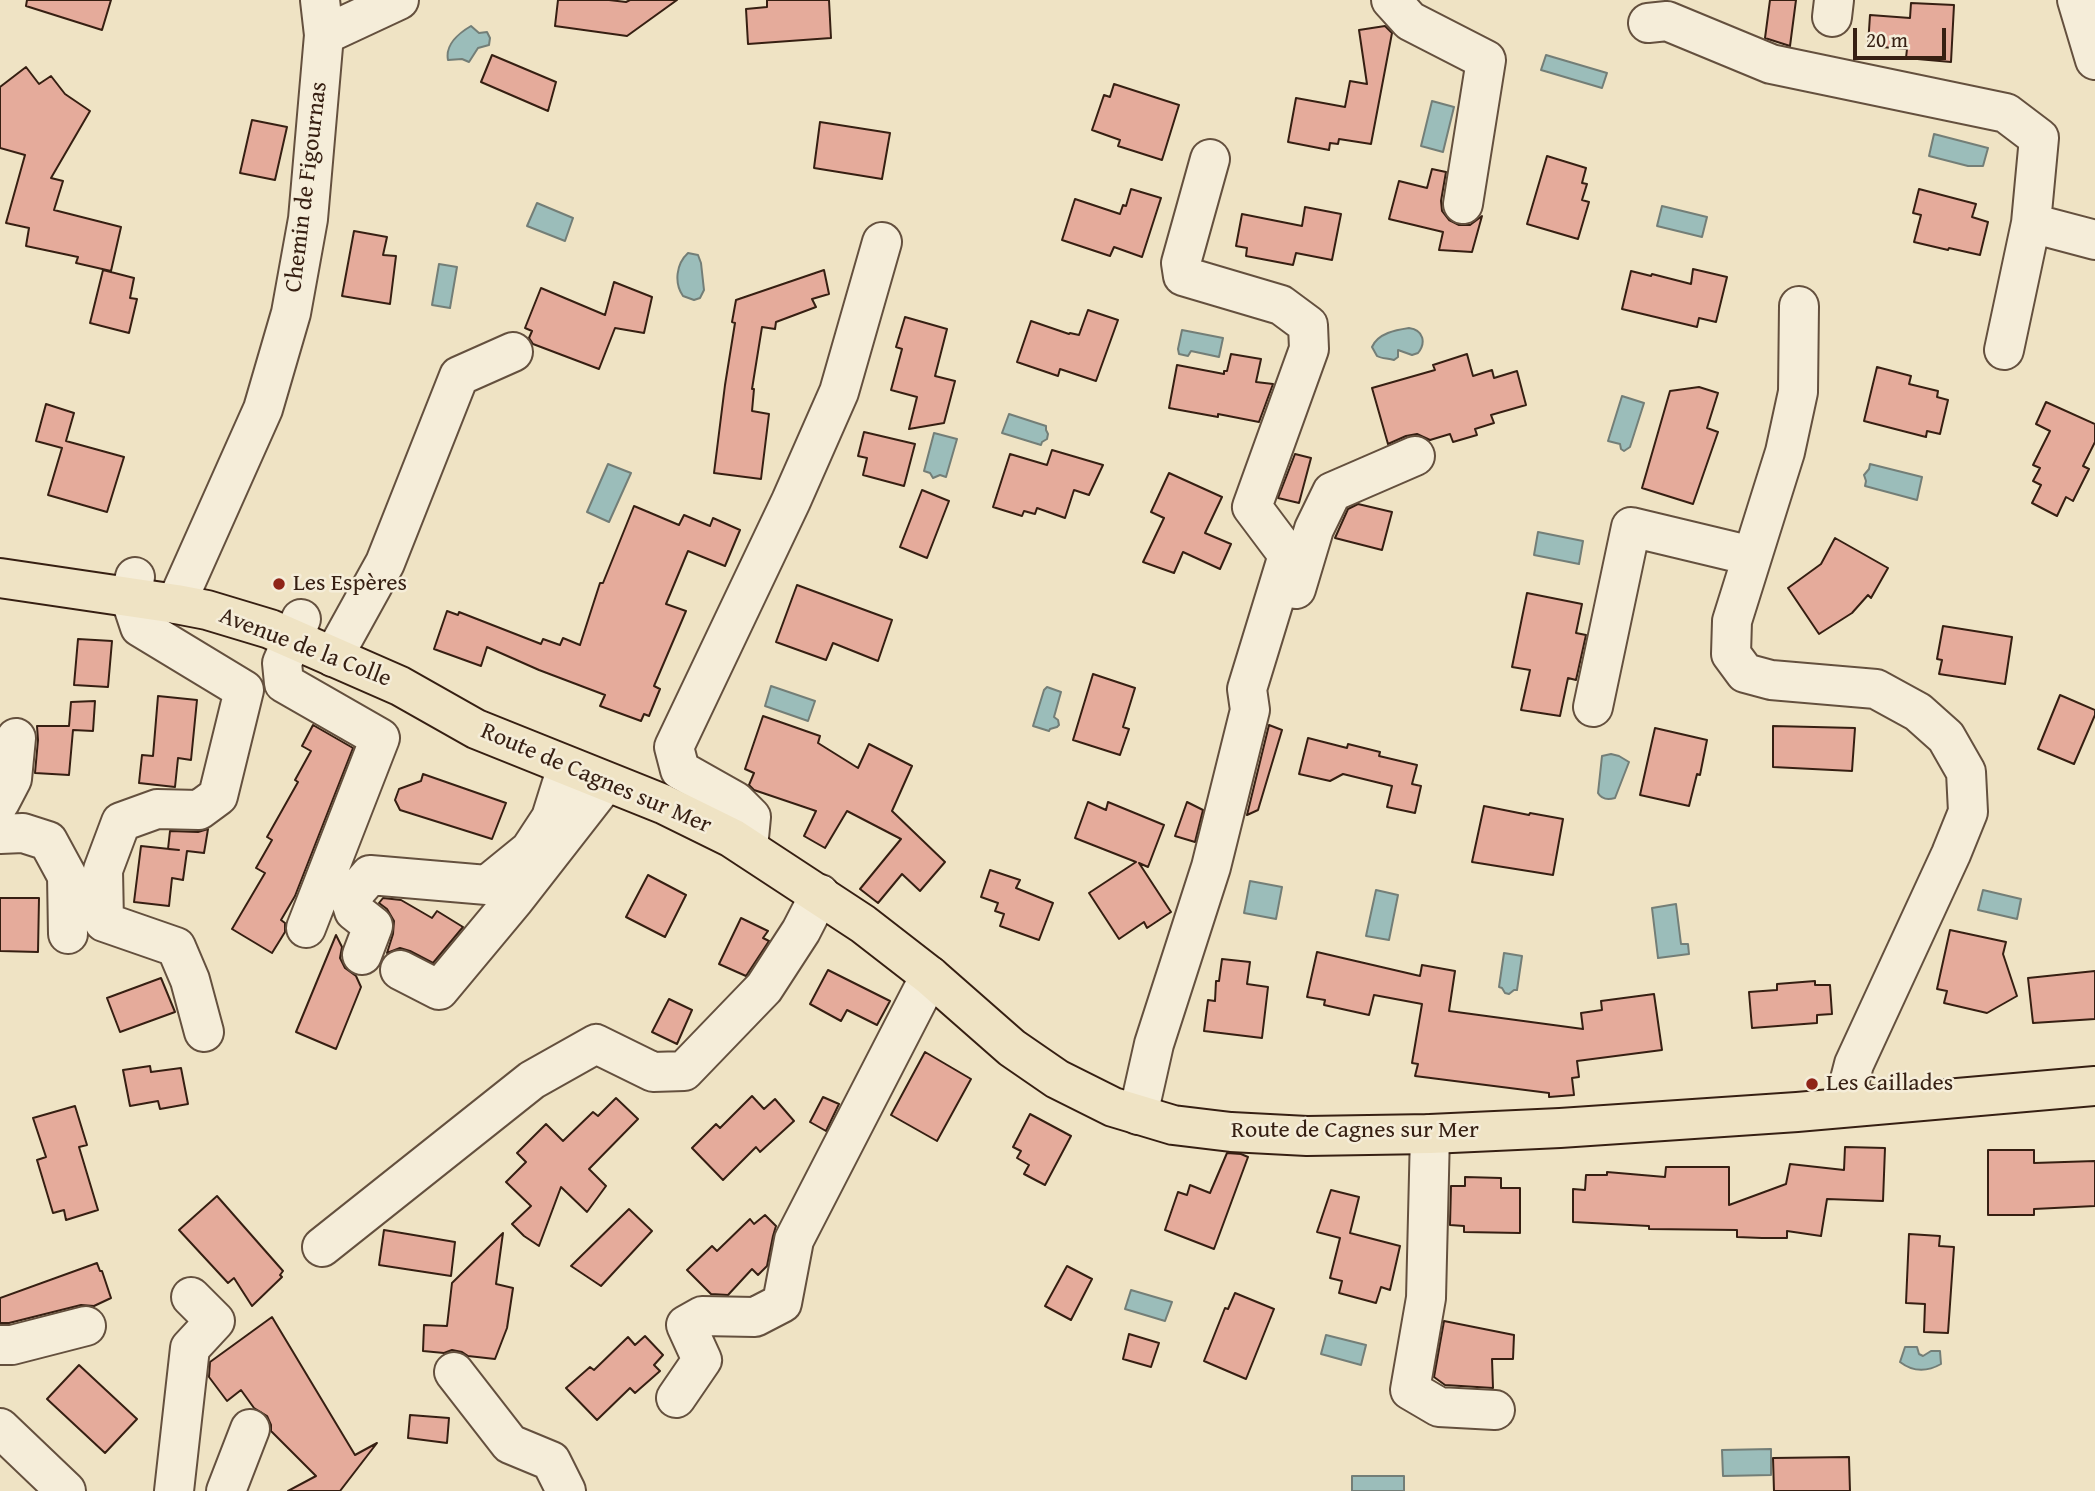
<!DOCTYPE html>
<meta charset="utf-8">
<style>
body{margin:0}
#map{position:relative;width:2095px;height:1491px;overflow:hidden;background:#efe3c4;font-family:"Gentium Book Plus",serif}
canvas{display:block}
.scale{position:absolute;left:1853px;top:28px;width:93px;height:32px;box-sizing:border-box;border:4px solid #361f12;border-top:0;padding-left:9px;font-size:21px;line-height:24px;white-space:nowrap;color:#361f12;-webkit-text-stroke:5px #f5edd9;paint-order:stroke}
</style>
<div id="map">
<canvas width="2095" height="1491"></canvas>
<div class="scale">20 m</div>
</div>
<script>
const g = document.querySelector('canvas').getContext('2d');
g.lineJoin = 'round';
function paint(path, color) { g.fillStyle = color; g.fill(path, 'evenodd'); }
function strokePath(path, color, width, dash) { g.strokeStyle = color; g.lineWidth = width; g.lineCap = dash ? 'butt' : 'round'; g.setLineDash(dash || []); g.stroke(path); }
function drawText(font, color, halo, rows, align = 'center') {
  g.font = font + ' "Gentium Book Plus",serif'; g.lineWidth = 5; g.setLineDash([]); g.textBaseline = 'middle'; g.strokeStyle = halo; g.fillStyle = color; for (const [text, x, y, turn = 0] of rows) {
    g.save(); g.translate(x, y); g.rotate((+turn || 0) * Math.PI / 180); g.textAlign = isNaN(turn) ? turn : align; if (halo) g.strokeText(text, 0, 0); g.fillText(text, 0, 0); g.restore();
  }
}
const water = new Path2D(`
 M471,26L479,33L487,32L490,38L489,45L478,48L469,62L462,59L448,60C445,45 459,33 471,26Z
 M1546,55L1607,73L1602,88L1541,70Z
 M1432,101L1454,107L1443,152L1421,146Z
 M1934,134L1988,148L1983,166H1968L1929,156Z
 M537,203L573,218L565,241L527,226Z
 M1662,206L1707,217L1702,237L1657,226Z
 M688,253L698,255L701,263L704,290L700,298L694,300L683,296C674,283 676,264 688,253Z
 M439,264L457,267L450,308L432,305Z
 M1409,328C1424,330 1426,343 1418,353L1412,355L1398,350V357L1394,360C1388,358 1382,359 1377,356L1372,347C1378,333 1396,330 1409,328Z
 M1182,330L1223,338L1219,357L1191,351L1188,356L1179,354L1178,349Z
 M1622,396L1644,403L1630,447L1624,451L1621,449L1620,444L1608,441Z
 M1009,414L1046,426V430L1048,434L1047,439L1042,442L1041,445L1002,433Z
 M934,433L957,439L946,477L940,475L933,478L930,473L924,471Z
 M608,464L631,473L609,522L587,512Z
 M1870,464L1922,477L1917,500L1865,486L1866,481L1864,475L1869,469Z
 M1538,532L1583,541L1579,564L1534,555Z
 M771,686L815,701L808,721L765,706Z
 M1047,687L1061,692L1054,717L1058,720L1059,725L1057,727L1050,729L1049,731L1033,726L1044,690Z
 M1611,754L1619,756L1629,762L1615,798C1608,800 1602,800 1598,793L1602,756Z
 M1250,881L1282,887L1276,919L1244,913Z
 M1376,890L1398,895L1389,940L1366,936Z
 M1983,890L2021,899L2017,919L1978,910Z
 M1676,904L1681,944H1688L1689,954L1658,958L1652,908Z
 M1504,953L1522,956L1517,990H1514L1509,994L1505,993L1502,988L1499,987Z
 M1131,1290L1172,1302L1165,1321L1125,1309Z
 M1326,1335L1366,1345L1361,1365L1321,1354Z
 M1905,1347H1917L1919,1354L1923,1356L1931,1351H1940L1941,1364C1927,1372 1913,1372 1900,1362Z
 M1771,1449V1475L1723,1476L1722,1450Z
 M1352,1476H1404V1491H1352Z`);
paint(water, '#9bbdba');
strokePath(water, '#737e77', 2);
const building = new Path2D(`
 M27,0H111L102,30L26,6Z
 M558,0H609L626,2L630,0H677L627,36L555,26Z
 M767,0H829L831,38L748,44L746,9L767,7Z
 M1770,0H1796L1790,46L1765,38Z
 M1911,3L1954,5L1951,62L1906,58L1907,49L1868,46L1870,15L1910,18Z
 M1385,26L1392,33L1371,144L1339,139L1338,144L1330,143L1329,150L1288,142L1296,98L1345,107L1350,81L1367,84L1359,30Z
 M492,55L556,82L548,111L481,82Z
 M26,67L39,84L51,76L65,94L90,111L51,178L63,181L54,210L121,227L111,271L76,263L78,257L26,246L29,228L6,223L25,155L0,148V87Z
 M1114,84L1179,105L1162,160L1118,146L1120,140L1092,130L1104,95L1110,97Z
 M252,120L287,127L275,180L240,173Z
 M820,122L890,133L882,179L814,168Z
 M1547,156L1586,168L1582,183L1587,184L1582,200L1589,202L1578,239L1527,224Z
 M1432,169L1446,172L1441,201L1442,211L1449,220L1459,225H1470L1482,216L1472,252L1439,250L1443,232L1389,219L1399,181L1427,188Z
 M1131,189L1161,198L1142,257L1114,247L1110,256L1062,240L1075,199L1120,214L1123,205L1126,206Z
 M1919,189L1976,204L1972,217L1988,222L1980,255L1949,248L1948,250L1914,242L1921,215L1913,213Z
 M1305,207L1341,214L1332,260L1296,253L1293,265L1246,256L1247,248L1236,246L1242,214L1302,226Z
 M354,231L387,237L383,255L396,256L390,304L342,296Z
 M1693,269L1727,277L1716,322L1699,318L1697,327L1622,309L1631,271L1651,276L1652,274L1691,284Z
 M103,270L134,278L130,298L137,299L129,333L90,323Z
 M824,270L829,294L812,299L816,307L776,322L775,329L762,327L752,389H754L752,411L769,414L761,479L714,473L725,385L735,323L732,322L736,300Z
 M614,282L652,297L644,333L615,328L599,369L533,344L529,338L532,331L525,328L541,288L605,315Z
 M1088,310L1118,320L1096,381L1060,369L1058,376L1017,362L1031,321L1069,334L1070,333L1079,335Z
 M905,317L947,329L935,376L955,381L944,423L909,429L917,397L891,390L902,349L896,347Z
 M1231,354L1261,359L1256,382L1273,384L1259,422L1218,414V417L1169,408L1177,365L1224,374V371H1227Z
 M1467,354L1473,376L1492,370L1494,378L1517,371L1526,405L1491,415L1494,423L1475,429L1477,435L1453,442L1450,434L1430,440L1417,434L1406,436L1388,444L1372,388L1435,370L1433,365Z
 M1877,367L1911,376L1909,384L1938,391L1937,397L1948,400L1940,434L1927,431L1926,437L1864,421Z
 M1699,387L1718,393L1707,428L1718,432L1693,504L1642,488L1670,391Z
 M2046,402L2095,424V442L2083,466L2089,469L2073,501L2066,497L2057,516L2032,503L2041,485L2033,481L2040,468L2033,465L2050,431L2036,424Z
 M46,404L74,413L66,441L124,457L107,512L48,495L62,448L36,441Z
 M864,432L915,444L904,486L863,475L867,458L858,456Z
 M1052,450L1103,465L1089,495L1074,490L1065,518L1037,508L1035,514L1024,511L1022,516L993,507L1010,454L1047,465Z
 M1295,454L1311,458L1299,503L1278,498Z
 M1169,473L1222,497L1205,533L1231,544L1220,569L1183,552L1174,573L1143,562L1164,518L1151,512Z
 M922,490L949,501L927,558L900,547Z
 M1358,504L1392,512L1382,550L1335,538L1348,509Z
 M634,506L679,525L684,515L710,526L713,518L740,530L725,566L688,551L666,604L686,611L654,686L660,689L649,716L644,714L641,721L600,706L605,695L539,670L487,647L481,666L434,649L447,611L458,615L459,612L541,644L543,639L560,645L563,638L580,645L600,583H603Z
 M1835,538L1888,568L1871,598L1868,595L1852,613L1819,634L1788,588L1821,564Z
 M797,585L892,620L878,661L833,643L826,660L776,642Z
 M1527,593L1582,604L1576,633L1586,635L1576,680L1568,678L1560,716L1521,710L1530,670L1512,667Z
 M1943,626L2012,637L2005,684L1939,674L1942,660L1937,659Z
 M78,639L112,641L108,687L74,685Z
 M1093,674L1135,688L1123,727L1129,729L1120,755L1073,740Z
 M2060,695L2095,710V715L2074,764L2038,749Z
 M158,696L197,700L191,760L178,758L175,787L139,783L142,755L153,756Z
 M95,701L93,731L73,730L69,775L35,773L38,740L37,726H69L71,702Z
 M763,716L820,736L818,743L858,768L869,744L912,766L892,811L945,862L920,891L902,874L878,903L860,889L901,839L847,811L825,848L804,836L816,811L754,790L749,785L754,773L745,769Z
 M313,725L353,748L295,896L281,920L285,923V932L272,953L232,929L265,873L256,868L272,840L267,837L298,782L295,780L311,751L302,746Z
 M1269,725L1282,730L1258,810L1247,815Z
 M1773,726L1855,728L1852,771L1773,767Z
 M1655,728L1707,740L1700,775L1697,774L1689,806L1640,795Z
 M1308,738L1347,748L1348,744L1380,752L1379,756L1417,765L1412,784L1421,786L1415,813L1387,807L1392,786L1343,774L1330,781L1299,774Z
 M423,774L506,803L492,839L400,810L395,800L399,789L421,781Z
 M1088,802L1106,810L1108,802L1164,825L1148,867L1139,863L1171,912L1147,928L1144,922L1119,939L1089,893L1136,862L1075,838Z
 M1187,802L1203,810L1195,842L1175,836Z
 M1484,806L1529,815L1530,813L1563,819L1553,875L1472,862Z
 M208,829L204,853L187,851L183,880L172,878L169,906L134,902L141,846L179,850L168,849L170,831L198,832Z
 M990,870L1020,880L1016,888L1053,903L1039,940L1000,926L1004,914L995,911L998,903L981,897Z
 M648,875L686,895L665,937L626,917Z
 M0,898H39L38,952L0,951Z
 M383,898L401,900L432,918L437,911L463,927L433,963L410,951L400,948L387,953L393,934L394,921L387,909L379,903Z
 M741,918L768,931L763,938L769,941L746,976L719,964Z
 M1950,930L2006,942L2003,954L2017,996L1987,1013L1944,1003L1947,991L1937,989Z
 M336,935L342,947L340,958L345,968L356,976L361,987L336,1049L296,1032Z
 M1317,952L1420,976L1422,965L1455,971L1449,1011L1583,1029L1581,1013L1602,1010L1601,1001L1654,994L1662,1050L1577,1061L1579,1077L1572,1078L1574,1095L1549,1097V1093L1415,1076L1418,1064L1412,1063L1422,1004L1374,995L1369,1015L1324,1005L1325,1000L1307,997Z
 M1222,959L1250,962L1247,984L1268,987L1262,1038L1204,1031L1208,1000L1215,1001L1216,981H1219Z
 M828,970L890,1001L877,1025L847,1010L841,1021L810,1004Z
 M2095,971V1019L2033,1023L2028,978Z
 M161,978L175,1012L120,1032L107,998Z
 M1815,981V985H1830L1832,1014L1817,1015V1023L1752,1028L1749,992L1777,990V984Z
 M669,999L692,1010L677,1044L652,1032Z
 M925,1052L971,1079L937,1141L891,1115Z
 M150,1066L151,1072L181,1068L188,1104L160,1109L158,1101L130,1106L123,1070Z
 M752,1096L764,1109L775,1099L794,1121L760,1152L756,1147L723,1180L692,1148L716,1124L720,1128Z
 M823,1097L839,1104L826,1131L810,1122Z
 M616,1098L638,1119L589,1169L606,1186L587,1212L561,1187L539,1246L524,1236L512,1224L531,1206L506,1182L526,1162L517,1153L546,1124L563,1141L593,1112L598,1116Z
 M75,1106L87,1145L79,1147L98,1210L66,1220L64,1210L53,1213L37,1160L46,1157L33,1118Z
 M1030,1114L1071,1136L1045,1185L1024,1174L1029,1165L1017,1158L1021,1151L1013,1147Z
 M1845,1147L1885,1148L1883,1201L1827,1199L1821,1236L1787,1231V1238H1762L1737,1237V1230L1649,1229V1226L1573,1222V1189L1585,1190L1586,1175H1607V1172L1665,1177L1666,1167H1729V1205L1786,1184L1790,1164L1844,1170Z
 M1988,1150H2034V1163L2095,1161V1206L2034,1209V1215H1988Z
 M1227,1153L1241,1154L1248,1157L1214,1249L1165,1230L1178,1192L1187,1195L1190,1185L1210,1193Z
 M1465,1177L1501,1178V1188H1520V1233L1464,1232V1226L1450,1225L1451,1186H1465Z
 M1331,1190L1359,1197L1350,1233L1400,1246L1390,1290L1381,1287L1376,1303L1339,1293L1342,1281L1330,1278L1340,1238L1317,1232Z
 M217,1196L283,1271L280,1275L282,1277L252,1306L234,1278L228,1283L179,1230Z
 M629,1209L652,1231L601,1286L571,1266Z
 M765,1215L776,1226L773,1236L767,1266L758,1275L752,1269L728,1295L711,1294L687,1270L712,1246L717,1251L750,1219L754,1224Z
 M384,1230L455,1242L451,1276L379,1265Z
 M503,1233L496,1284L513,1288L507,1328L495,1359L468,1356L462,1352L452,1350L444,1353L423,1351L424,1325L447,1326L452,1283Z
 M1909,1234L1940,1236L1939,1246L1954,1247L1948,1333L1924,1332L1925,1304L1906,1303Z
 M97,1263L100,1271H102L111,1298L94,1306L81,1305L9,1323H0V1298Z
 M1067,1266L1092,1279L1071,1320L1045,1306Z
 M1235,1293L1274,1309L1246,1379L1204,1361L1225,1308L1228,1309Z
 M272,1317L355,1455L377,1443L340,1491H288L316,1476L271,1431V1425L267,1416L254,1408L241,1390L227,1401L209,1377L210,1362Z
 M1444,1321L1514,1335L1513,1359H1492L1493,1388L1445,1385L1434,1377Z
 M1129,1334L1159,1343L1151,1367L1123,1359Z
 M645,1336L663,1355L654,1365L660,1371L635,1393L630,1388L597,1420L566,1388L590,1367L594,1370L628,1337L635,1345Z
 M79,1365L137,1419L105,1453L47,1399Z
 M410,1415L449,1418L447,1443L408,1438Z
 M1849,1457L1850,1491H1774L1773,1458Z`);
paint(building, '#e5ab9b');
strokePath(building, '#361f12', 2);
const minor = new Path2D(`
 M1391,0L1410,21L1486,60L1463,204
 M2077,0L2095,60
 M1832,17L1834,0
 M1648,23L1667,21L1771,64L2006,113L2039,138L2031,223
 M324,35L399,0
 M1799,306L1798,392L1785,452L1732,621L1731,654L1745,673L1771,680L1876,689L1918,712L1946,737L1966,772L1968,812L1951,854L1854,1064L1847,1091V1107
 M2004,350L2031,223L2095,240
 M135,577L130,597L140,627L244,690L218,796L199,810L157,809L121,822L103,870L104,922L176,947L190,980L204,1032
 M1296,589L1314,529L1332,492L1415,456
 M176,604L263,409L291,313L308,219L324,35L320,0
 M301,619L282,663L284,683L380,738L306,928
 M333,657L385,563L459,376L513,352
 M1593,707L1631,527L1752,556
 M0,802L12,779L16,738
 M0,834L23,833L48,841L67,876L68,934
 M748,848L751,817L735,801L680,770L674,747L791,501L839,392L882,242
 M362,955L373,926L354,911L350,898L370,875L487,885L530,850L551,818L567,767
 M400,970L439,990L514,900L606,782
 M1138,1115L1154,1044L1211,867L1250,710L1247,689L1288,555L1252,507L1309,349L1308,325L1281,305L1183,276L1181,263L1210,159
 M1430,1134L1426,1298L1410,1390L1439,1407L1495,1410
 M322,1247L532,1080L596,1044L653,1072L684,1071L764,988L801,931L820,894
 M0,1345H12L86,1326
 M454,1372L510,1444L551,1461L566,1491
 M676,1398L702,1360L686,1325L702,1316L755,1317L782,1303L794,1240L930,976
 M0,1428L66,1491
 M174,1491L190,1348L215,1321L191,1297
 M226,1491L250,1429`);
const major = new Path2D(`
 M0,578L176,604L207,610L270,629L400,686L476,729L663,804L732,838L863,924L930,976L1012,1048L1057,1079L1113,1107L1173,1125L1231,1132L1307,1136L1430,1134L1560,1128L1797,1112L2095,1086`);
strokePath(minor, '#64503e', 42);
strokePath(major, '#361f12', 42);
strokePath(minor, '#f5edd9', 38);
strokePath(major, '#efe3c4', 38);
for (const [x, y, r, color] of [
 [279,584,7,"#8f2418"],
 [1812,1084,7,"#8f2418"]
]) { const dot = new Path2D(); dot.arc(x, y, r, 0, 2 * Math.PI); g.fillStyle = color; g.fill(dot); strokePath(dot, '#f5edd9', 2.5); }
drawText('24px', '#361f12', '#f5edd9', [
 ["Chemin de Figournas",307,187,-83],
 ["Avenue de la Colle",305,648,21],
 ["Route de Cagnes sur Mer",596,779,23],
 ["Route de Cagnes sur Mer",1355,1131]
]);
drawText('24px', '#361f12', '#f5edd9', [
 ["Les Espères",293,584],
 ["Les Caillades",1826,1084]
], 'left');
</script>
